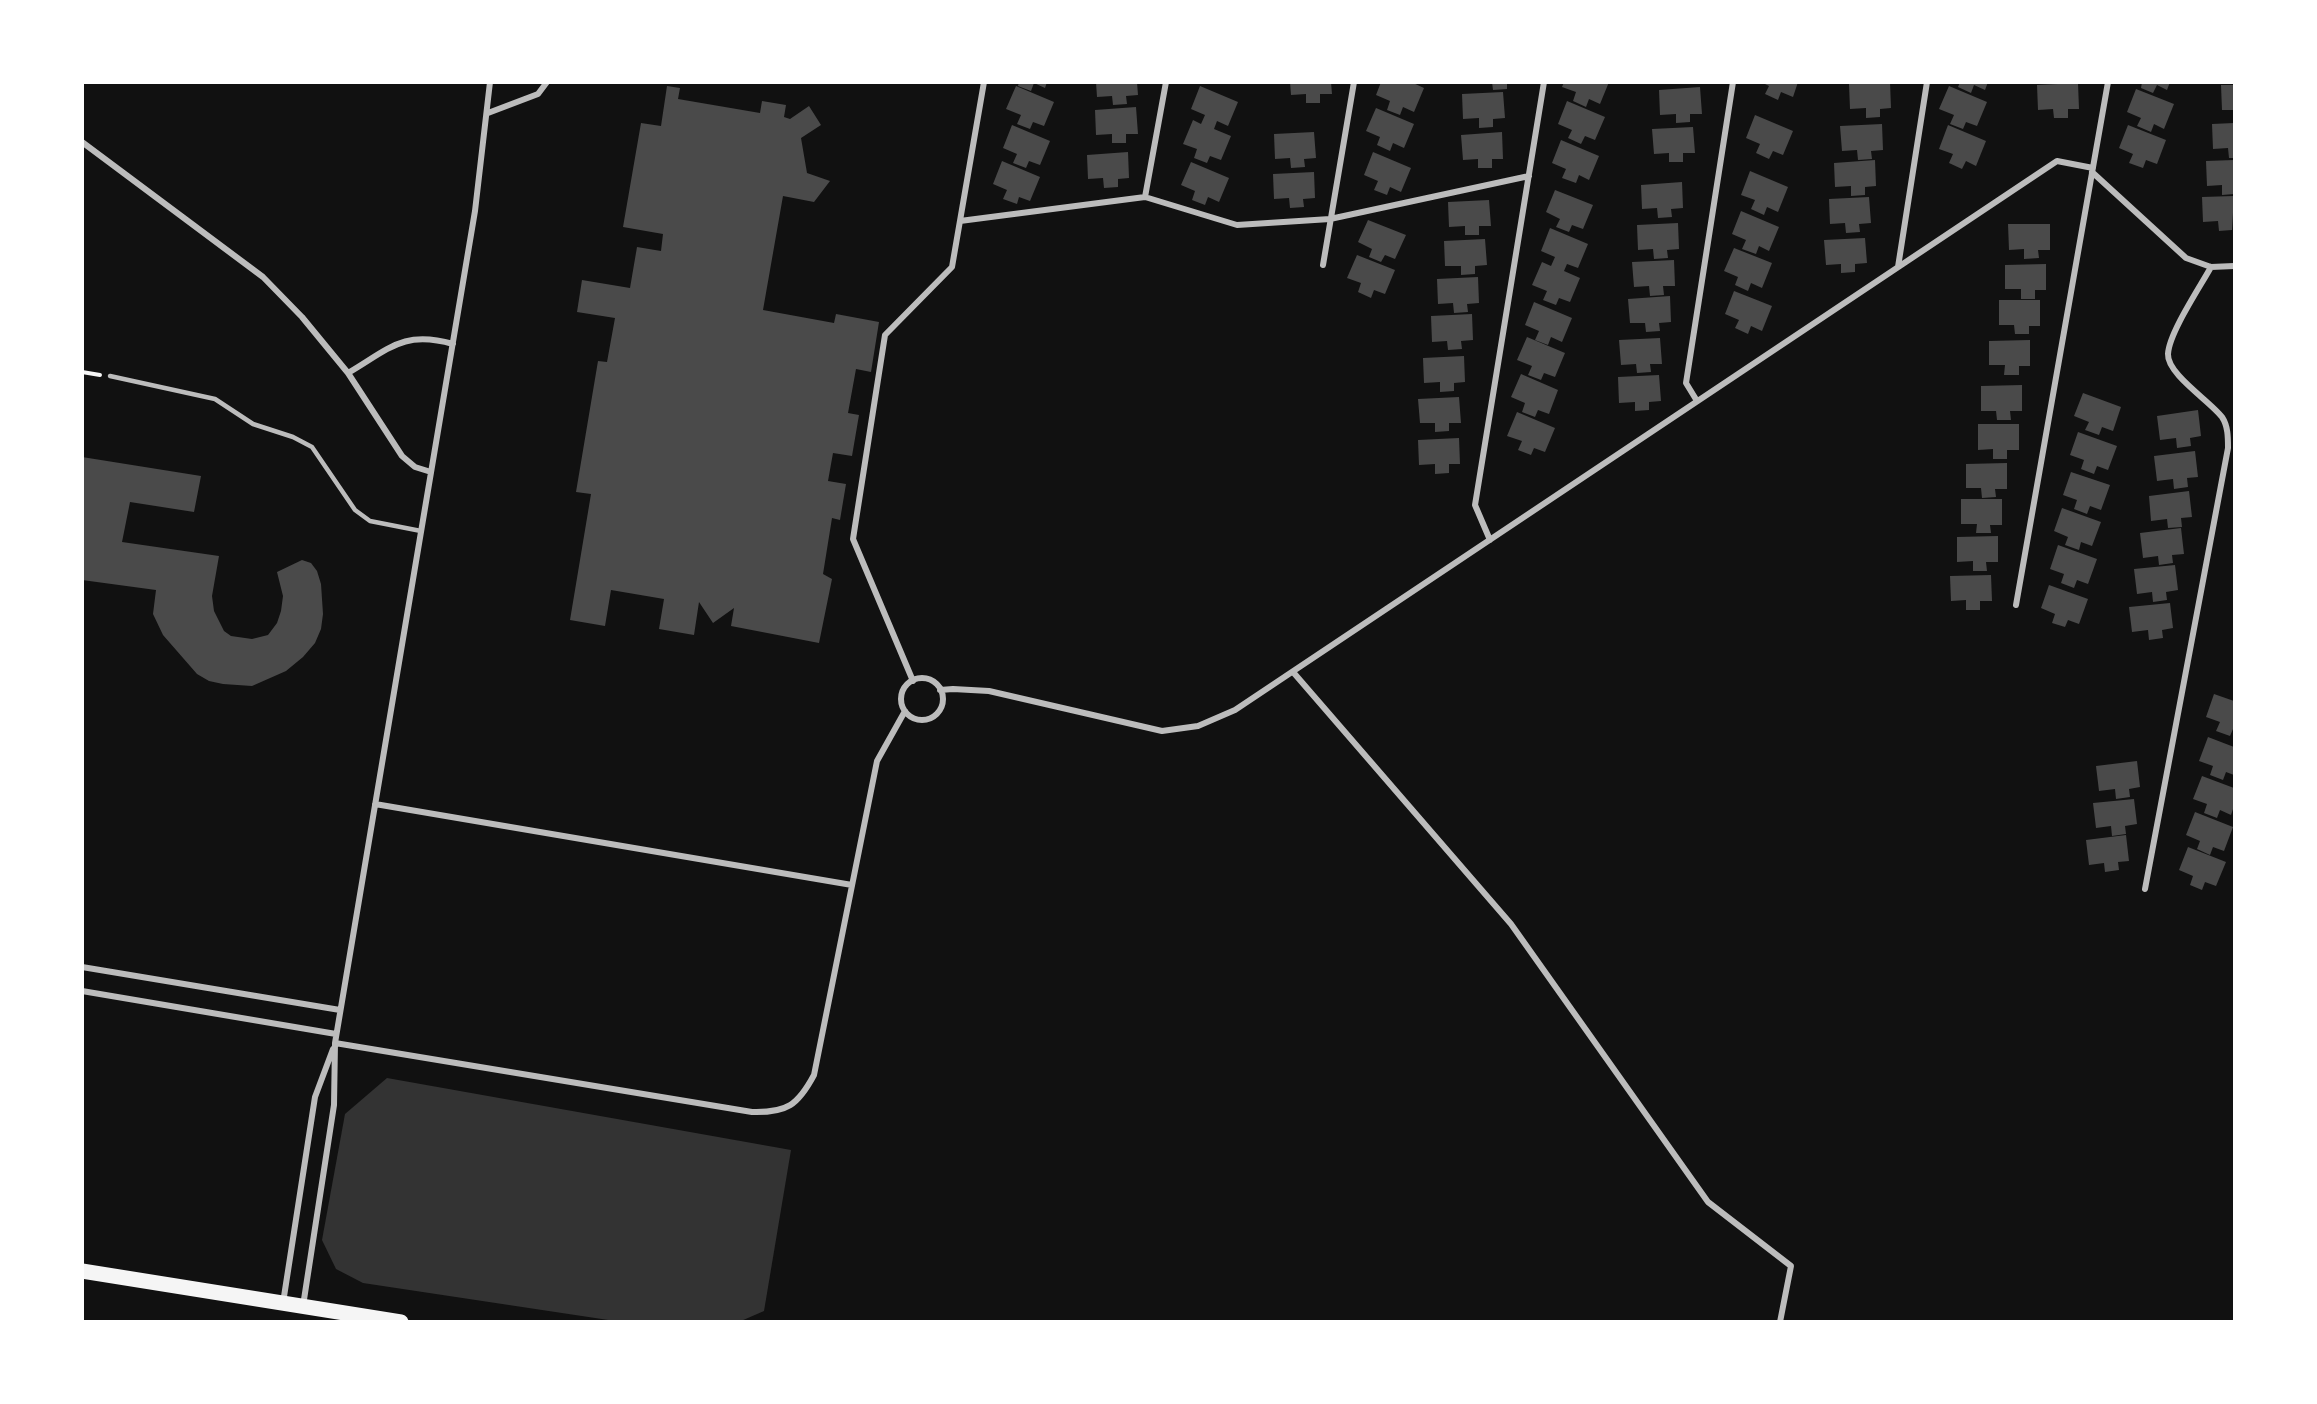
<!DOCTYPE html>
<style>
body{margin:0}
#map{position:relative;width:2317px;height:1404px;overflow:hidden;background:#111;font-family:"DM Sans",sans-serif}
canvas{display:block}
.frame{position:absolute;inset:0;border:84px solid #fff;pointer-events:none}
</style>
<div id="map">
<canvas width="2317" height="1404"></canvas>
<div class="frame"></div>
</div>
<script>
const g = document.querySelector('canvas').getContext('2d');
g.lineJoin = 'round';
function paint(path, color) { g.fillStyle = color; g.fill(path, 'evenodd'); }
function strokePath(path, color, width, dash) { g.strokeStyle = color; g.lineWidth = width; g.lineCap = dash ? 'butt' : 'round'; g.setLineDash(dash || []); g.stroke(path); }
paint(new Path2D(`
 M387,1078L791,1150L764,1311L741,1321H615L363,1283L336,1269L322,1240L345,1114Z`), '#333');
paint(new Path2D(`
 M1019,82H1047L1045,88L1034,83L1031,91L1018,86Z
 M1096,82H1137L1138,95L1126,96L1127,104L1113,105L1112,96L1097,97Z
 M1290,82H1331L1332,94H1320V103H1306V94L1291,95Z
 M1381,82H1411L1424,88L1414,112L1403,107L1400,115L1387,110L1390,101L1376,95Z
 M1492,82H1507V89L1493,90Z
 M1564,82H1609L1600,104L1589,99L1586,107L1573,101L1576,92L1562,87Z
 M1761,82H1798L1793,97L1781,92L1778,100L1765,94L1769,86Z
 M1890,82L1891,108L1880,109V117L1866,118V108L1850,109L1849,84Z
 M1960,82H1988L1985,90L1974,85L1971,93L1958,87Z
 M2142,82H2170L2167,90L2157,85L2153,93L2141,88Z
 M2078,83L2079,109H2068V118H2054L2053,109L2038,110L2037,85Z
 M2221,85H2234V110H2222Z
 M667,86L680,88L678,99L760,113L762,101L786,105L784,117L790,119L809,106L821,125L801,138L807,173L830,181L814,202L783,196L763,310L834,323L836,314L879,322L871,372L856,369L848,413L859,415L852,456L833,453L828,481L846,484L840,520L832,518L823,574L832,579L819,643L731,626L734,608L713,623L699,602L694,635L659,629L664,599L611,590L605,626L570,620L591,494L576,492L598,361L607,362L615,318L577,312L582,280L630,288L637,247L661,251L663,234L623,227L641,123L661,126Z
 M1016,86L1054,102L1044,126L1033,122L1030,129L1017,124L1021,115L1006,109Z
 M1200,86L1238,102L1228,126L1217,121L1214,129L1231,136L1221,160L1210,156L1207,163L1194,158L1197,149L1183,144L1193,120L1201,124L1205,115L1191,109Z
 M1949,86L1987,102L1977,126L1966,122L1963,129L1950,124L1954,115L1939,109Z
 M1700,87L1702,114H1690V122L1676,123V114L1660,115L1659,90Z
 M2136,89L2174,104L2164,129L2154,124L2151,132L2137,126L2141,118L2127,112Z
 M1503,92L1505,118L1493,119V127L1479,128V118L1463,119L1462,94Z
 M1567,101L1605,117L1595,140L1585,136L1581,144L1568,138L1572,130L1558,124Z
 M1136,107L1138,134H1126V143H1112V134L1096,135L1095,110Z
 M1376,108L1414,124L1404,148L1393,143L1390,151L1377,145L1380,137L1366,131Z
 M1755,115L1793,131L1783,155L1773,151L1769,159L1756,153L1760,144L1746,138Z
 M2234,123V158H2229L2228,148L2213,149L2212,124Z
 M1882,124L1883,150L1871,151L1872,159L1858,160L1857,150L1842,151L1840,126Z
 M1012,125L1050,141L1040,165L1029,161L1026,168L1013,163L1017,154L1003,148Z
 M1948,125L1986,141L1976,166L1966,161L1962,169L1949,163L1953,154L1939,149Z
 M2128,125L2166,140L2157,164L2146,160L2143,168L2129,163L2133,154L2119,148Z
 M1693,127L1695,153H1683V162H1669V153L1654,154L1652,129Z
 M1314,132L1316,158L1304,159L1305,167L1291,168L1290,158L1275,159L1274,134Z
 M1502,132L1503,159H1492V168H1478V159L1463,160L1461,135Z
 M1561,140L1599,156L1589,180L1579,175L1576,183L1562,178L1566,169L1552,163Z
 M1128,152L1129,178L1118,179V187L1104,188L1103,178L1088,179L1087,155Z
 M1373,152L1411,168L1401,192L1390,187L1387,195L1374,190L1378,181L1364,175Z
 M1875,160L1876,186L1865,187V195L1851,196V186L1835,187L1834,163Z
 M2234,160V194L2222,195V185L2207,186L2206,161Z
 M1002,161L1040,177L1030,201L1019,197L1017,204L1003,199L1007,190L993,184Z
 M1191,162L1229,178L1219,202L1208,197L1205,205L1192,200L1195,191L1181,185Z
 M1750,171L1788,187L1778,212L1767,207L1764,215L1751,209L1755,200L1741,195Z
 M1314,172L1315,198L1303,199L1304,207L1290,208L1289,198L1274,199L1273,174Z
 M1682,182L1683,208L1671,209L1672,217L1658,218L1657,208L1642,209L1641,185Z
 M1555,190L1593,205L1583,229L1572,225L1569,232L1556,227L1560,219L1546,212Z
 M2234,196L2232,230L2219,231L2218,221L2203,222L2202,197Z
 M1869,197L1871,223L1859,224L1860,232L1846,233L1845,223L1830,224L1829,199Z
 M1489,200L1491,226H1479V235H1465V226L1449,227L1448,202Z
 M1741,211L1779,227L1769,251L1759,246L1756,254L1742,249L1746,240L1732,234Z
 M1368,220L1406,235L1395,259L1385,255L1381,262L1369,257L1372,249L1358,242Z
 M1678,223L1679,249L1667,250L1668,258L1654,259L1653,249L1638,250L1637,225Z
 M2008,224H2050V250H2038L2039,258L2024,259V249L2009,250Z
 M1550,228L1588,244L1578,268L1567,264L1564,271L1580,278L1570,302L1559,298L1556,305L1543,300L1547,291L1532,285L1542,262L1551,266L1555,257L1541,251Z
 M1865,238L1867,263L1855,264V272L1841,273V264L1826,265L1824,240Z
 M1485,239L1487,265L1475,266V274L1461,275V266H1445L1444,241Z
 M1734,248L1772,263L1762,288L1751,283L1748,291L1735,285L1738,277L1724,271Z
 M1357,255L1395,270L1385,294L1374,290L1371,298L1358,292L1361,283L1347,278Z
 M1674,260L1675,286H1663L1664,295L1650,296L1649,286L1634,287L1632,262Z
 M2046,264V290H2035V299H2021V289H2005V265Z
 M1478,277L1479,303L1467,304L1468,312L1454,313L1453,303L1438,304L1437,279Z
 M1734,291L1772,306L1762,331L1751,326L1748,334L1735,328L1739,320L1725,314Z
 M1670,296L1671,322L1659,323L1660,331L1646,332L1645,323H1630L1628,299Z
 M1999,300H2040V326H2029V334H2015L2014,325H1999Z
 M1534,302L1572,318L1562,342L1551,337L1548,345L1535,340L1539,331L1525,325Z
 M1472,314L1473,340L1461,341L1462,349L1448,350L1447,341L1432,342L1431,316Z
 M1527,337L1565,353L1555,377L1544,373L1541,380L1528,375L1532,366L1517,360Z
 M1660,338L1662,364H1650L1651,372L1637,373L1636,364L1621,365L1619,340Z
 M2030,340V366H2019V375H2004L2005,365H1989V341Z
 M1464,356L1465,382L1454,383V391L1440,392V382L1424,383L1423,358Z
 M1521,374L1558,390L1549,414L1538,410L1535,417L1522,412L1525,403L1511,397Z
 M1659,375L1661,401L1649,402V410L1635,411V402L1619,403L1618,377Z
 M2022,385V411H2010L2011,420H1997L1996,411H1981V386Z
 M2083,393L2121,407L2113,431L2102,427L2099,435L2085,430L2089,422L2074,416Z
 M1459,397L1461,423H1449V431L1435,432V423H1420L1418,399Z
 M2198,410L2201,436L2190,438L2191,446L2177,448L2176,438L2160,440L2157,416Z
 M1517,412L1555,428L1545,452L1534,448L1531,455L1518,450L1522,441L1507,436Z
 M1978,424H2019V450H2007V459H1993V449L1978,450Z
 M2078,432L2117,446L2108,470L2097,466L2094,474L2081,469L2084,460L2070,455Z
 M1459,438L1460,464H1449V473L1435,474V464L1419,465L1418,440Z
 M2195,451L2198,477L2187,478L2188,487L2174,489L2173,479L2157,481L2154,456Z
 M82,457L201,476L194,512L130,502L122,542L219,556L212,596L214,611L224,631L231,636L252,639L268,635L277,623L281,611L283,596L277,572L302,560L311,563L317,571L321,584L323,614L321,629L315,643L303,657L286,671L252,686L223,684L209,681L197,674L163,635L153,614L156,590L82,580Z
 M2007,463V489H1995L1996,497L1982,498L1981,488H1966V464Z
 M2071,472L2110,485L2101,510L2090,506L2087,514L2074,509L2077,500L2063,495Z
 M2189,491L2192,517L2181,518L2182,527L2168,528L2167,519L2151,521L2149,496Z
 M1961,499H2002V525H1990L1991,533H1976L1977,524H1961Z
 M2062,508L2101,522L2092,546L2081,542L2079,550L2065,545L2068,537L2054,531Z
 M2181,528L2184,554L2172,555L2173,563L2159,565L2158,556L2143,558L2140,533Z
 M1998,536V562H1986L1987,571H1973V561L1957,562V537Z
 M2058,545L2097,559L2088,584L2077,580L2074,588L2061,583L2064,574L2050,569Z
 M2175,565L2178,590L2166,592L2167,600L2153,602L2152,592L2137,594L2134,569Z
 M1991,575L1992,601H1980V610H1966V600L1951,601L1950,576Z
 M2049,585L2088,599L2079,624L2068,620L2065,627L2052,623L2055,614L2041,608Z
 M2170,603L2173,628L2162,630L2163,638L2149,640L2148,630L2132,632L2129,607Z
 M2214,694L2234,701V729H2233L2230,736L2216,731L2220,722L2206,717Z
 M2208,737L2234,747V775L2226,772L2223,780L2210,775L2213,766L2199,761Z
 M2137,761L2140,787L2129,789L2130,797L2116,799L2115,789L2099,791L2096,766Z
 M2202,776L2234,788V806L2231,815L2220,810L2217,818L2204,813L2207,804L2193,799Z
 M2134,799L2137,824L2125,826L2126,834L2112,836L2111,826L2096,828L2093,803Z
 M2195,812L2233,827L2224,851L2213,847L2210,855L2197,849L2200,841L2186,835Z
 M2126,835L2129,861L2118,862L2119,870L2105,872L2104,863L2089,865L2086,840Z
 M2188,847L2226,862L2216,886L2205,882L2202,890L2190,885L2193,876L2179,870Z`), '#4a4a4a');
strokePath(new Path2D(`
 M82,372L100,375`), '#f5f5f5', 4);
strokePath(new Path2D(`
 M110,376L215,399L253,424L293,437L312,447L355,510L370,521L421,531`), '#bcbcbc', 4.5);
strokePath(new Path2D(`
 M488,113L538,94L547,82
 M82,142L263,277L302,317L348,373L402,456L415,467L431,472
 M2092,172L2186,258L2211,267L2234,266
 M1145,197L1166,82
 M960,221L1145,197L1237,225L1330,219L1529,176
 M1323,265L1354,82
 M1898,267L1927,82
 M348,373C389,349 403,330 453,344
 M1697,401L1686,383L1733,82
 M1490,540L1475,505L1544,82
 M2016,605L2108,82
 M1293,672L1511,924L1708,1202L1791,1266L1780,1322
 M901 699a21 21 0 1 1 42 0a21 21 0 1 1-42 0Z
 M913,681L853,539L885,335L952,267L984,82
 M940,690L953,689L989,691L1162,731L1198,726L1235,710L2057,161L2093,168
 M375,804L852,885
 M2145,889L2228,448C2228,437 2228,426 2222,417C2210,401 2167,374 2168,354C2169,333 2200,287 2211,267
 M82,967L340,1010
 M82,991L336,1034
 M335,1043L752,1112C787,1113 798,1105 814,1075L877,761L905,711
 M283,1303L315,1097L333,1049
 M303,1306L334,1105L335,1043L475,211L490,82`), '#bcbcbc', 6);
strokePath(new Path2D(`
 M82,1271L401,1322`), '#f5f5f5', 15);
</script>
